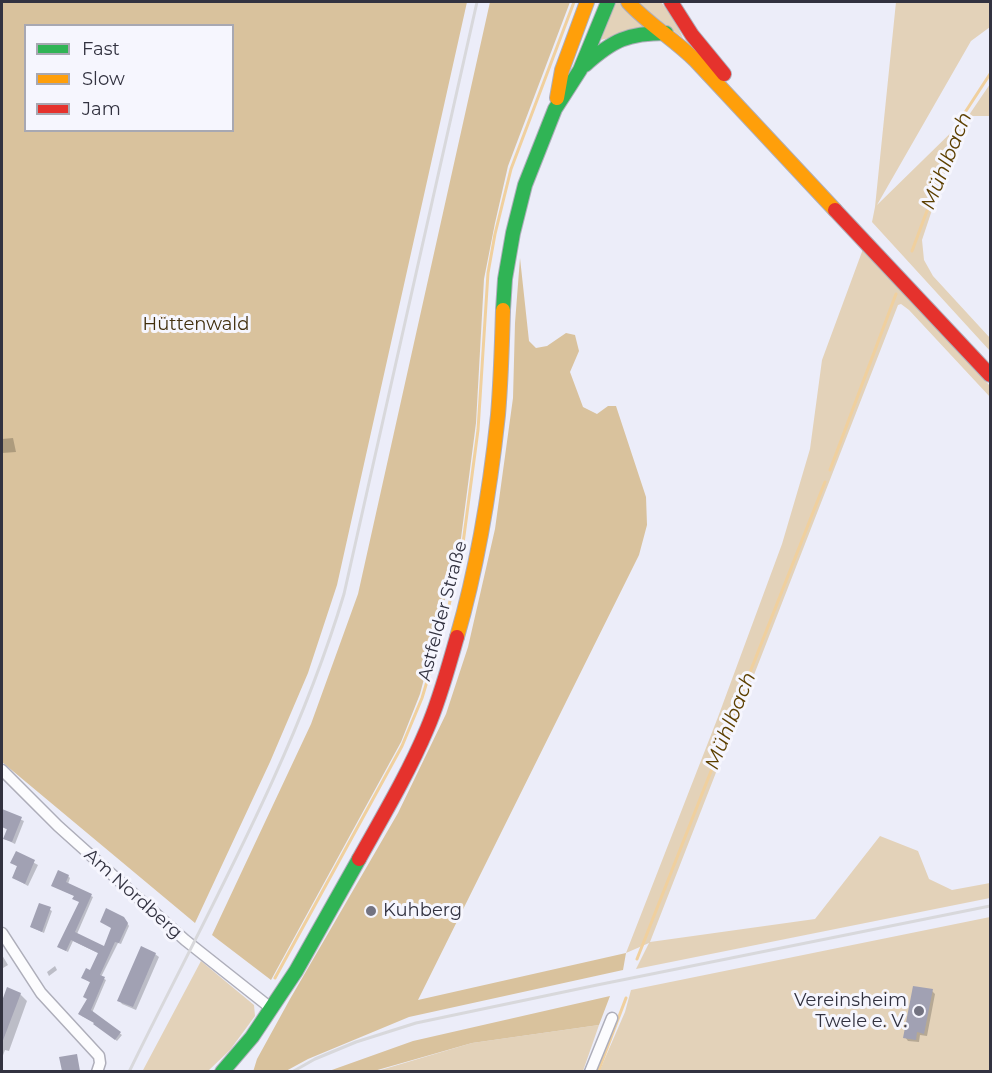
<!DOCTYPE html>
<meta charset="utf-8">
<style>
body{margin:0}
#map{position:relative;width:992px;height:1073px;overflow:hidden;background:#ecedf9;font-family:Montserrat,sans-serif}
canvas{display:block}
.frame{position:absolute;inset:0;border:3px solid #323240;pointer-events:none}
.legend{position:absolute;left:24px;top:24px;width:210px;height:108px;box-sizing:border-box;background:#f6f6fe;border:2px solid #a8a8b2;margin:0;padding:8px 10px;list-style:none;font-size:18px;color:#323240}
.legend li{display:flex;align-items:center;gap:12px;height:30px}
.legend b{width:30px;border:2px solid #a8a8b2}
</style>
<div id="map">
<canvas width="992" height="1073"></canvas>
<div class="frame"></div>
<ul class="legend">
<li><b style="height:8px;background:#30b455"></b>Fast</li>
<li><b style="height:8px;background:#ff9f0a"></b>Slow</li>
<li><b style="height:8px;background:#e5322d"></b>Jam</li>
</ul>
</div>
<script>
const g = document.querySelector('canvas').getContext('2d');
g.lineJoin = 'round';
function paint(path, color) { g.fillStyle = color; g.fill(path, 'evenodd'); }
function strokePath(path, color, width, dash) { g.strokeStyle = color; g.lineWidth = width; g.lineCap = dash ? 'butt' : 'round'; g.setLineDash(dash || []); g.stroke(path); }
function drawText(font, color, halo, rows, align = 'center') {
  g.font = font + ' Montserrat,sans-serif'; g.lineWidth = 6; g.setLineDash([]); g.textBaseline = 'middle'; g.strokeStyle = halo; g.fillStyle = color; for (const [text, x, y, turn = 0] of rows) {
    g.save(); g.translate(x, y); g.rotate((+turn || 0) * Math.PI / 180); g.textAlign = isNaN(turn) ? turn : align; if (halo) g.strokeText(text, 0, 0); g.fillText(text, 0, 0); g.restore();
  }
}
paint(new Path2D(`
 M614,2H619L646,28L601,40Z
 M636,2H661L675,21L683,38Z
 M896,2H990V27L971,41L877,205L969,115L990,84V116H968L940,186L922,240L924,260L933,276L990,338V351L872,222L875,207Z
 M863,249L990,386V397L909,310L901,304L898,305L650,942L815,919L880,836L918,851L929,879L952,890L990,883V898L636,969L649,943L626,953L718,717L782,544L810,449L822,360Z
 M990,917V1071L599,1072L625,1012L631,990Z
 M201,961L254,1005L255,1016L230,1050L208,1071L142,1072Z
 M599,1025L583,1071L374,1072L472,1043Z`), '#e3d2b9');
paint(new Path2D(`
 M2,2H467L337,585L308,673L270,762L195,923L2,762ZM26,26H232V130H26Z
 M490,2H570L508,166L495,223L484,279L476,423L461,538L420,694L401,742L271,980L212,935L311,724L358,594Z
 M520,258L529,341L536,348L547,346L566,333L575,335L579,351L570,372L583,407L597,414L608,406H616L646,497L647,525L639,555L418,1000L626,953L623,970L409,1017L308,1059L286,1071L253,1072L257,1059L290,999L398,813L446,714L468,647L495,529L513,398L515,323Z
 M610,996L599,1025L472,1043L374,1071H329L413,1041Z`), '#d9c29d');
paint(new Path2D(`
 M13,438L16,452L2,453V439Z
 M2,811L24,821L15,844L5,839L8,830L2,827Z
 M16,853L38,865L28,886L14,878L18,867L12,863Z
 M68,876L70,878L68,884L93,897L77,934L105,948L126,921L129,926L121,944L118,943L101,977L106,980L92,1013L122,1035L117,1041L95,1023L82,1016L88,999L91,983L83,978L91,972L100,954L73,941L68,952L60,948L80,902L75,896L55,887Z
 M40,904L52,911L44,933L31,927Z
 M155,954L159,957L136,1010L122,1004L119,1000Z
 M2,955L8,965L3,968L2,966Z
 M55,966L57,970L49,976L47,972Z
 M8,989L20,994L27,1001L9,1051L5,1050L2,1058V1005Z
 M932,991L935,994L927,1036L920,1035L919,1042L908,1041L905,1037Z`), '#0003');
strokePath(new Path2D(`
 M912,251L962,117L990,74
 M830,470L896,294
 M637,959L825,482
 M275,978L402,746L422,698L445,622L462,551L478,430L488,273L495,234L511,169L574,2
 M598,1072L626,998`), '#f0d09e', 3);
paint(new Path2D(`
 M2,809L22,817L12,842L3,839L7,829L2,827Z
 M16,851L35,860L25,884L12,878L17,866L10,863Z
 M58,870L69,875L66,882L92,894L75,932L104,946L111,928L100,922L106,908L124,917L128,923L119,943L115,942L100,975L105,977L91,1010L121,1032L115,1040L93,1024L94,1023L78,1014L87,999L83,997L90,982L81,978L86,968L90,970L98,953L71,940L66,951L57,947L79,902L72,899L74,896L51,886Z
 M39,903L51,907L42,932L30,927Z
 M141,946L156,953L133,1007L117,1001Z
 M913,986L933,989L924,1034L917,1032L916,1040L903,1038Z
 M7,987L21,993L2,1043V1001Z
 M77,1054L80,1071H62L59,1057Z`), '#a1a1b3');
const street = new Path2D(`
 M2,770L58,826L185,940L272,1009
 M2,933L41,993L99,1056L100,1063L97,1072
 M590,1072L612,1018`);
const fast = new Path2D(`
 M585,65C613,40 628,33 666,33
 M503,310L505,279L513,233L525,185L555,109L580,70L608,2
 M222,1072L252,1037L296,971L359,859`);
const slow = new Path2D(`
 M628,2C648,24 674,39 695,60L835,210
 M557,98L562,70L587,2
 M457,637C478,565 490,490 498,415C501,380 502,345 503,310`);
const jam = new Path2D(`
 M671,2L692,35L724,74
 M835,210L990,375
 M359,859C383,816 408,774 427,729C440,699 448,668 457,637`);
strokePath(street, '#aeaeba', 13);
strokePath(fast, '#aeaeba', 16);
strokePath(slow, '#aeaeba', 16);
strokePath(jam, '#aeaeba', 16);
strokePath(street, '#fcfcfe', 10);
strokePath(fast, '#30b455', 14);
strokePath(slow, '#ff9f0a', 14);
strokePath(jam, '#e5322d', 14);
strokePath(new Path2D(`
 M129,1072C205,916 294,761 344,594L477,2
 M292,1072L315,1059L356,1042L416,1023L597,985L990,906`), '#d8d8db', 3);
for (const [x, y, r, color] of [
 [371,911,6,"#737381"],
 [919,1011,6,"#737381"]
]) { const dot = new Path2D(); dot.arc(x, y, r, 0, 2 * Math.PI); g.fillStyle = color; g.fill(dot); strokePath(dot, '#f6f6fe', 2); }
drawText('18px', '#422f0e', '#f6f6fe', [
 ["Hüttenwald",196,325]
]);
drawText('18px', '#323240', '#f6f6fe', [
 ["Astfelder Straße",443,611,-75],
 ["Am Nordberg",133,894,42]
]);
drawText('18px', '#323240', '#f6f6fe', [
 ["Kuhberg",383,911],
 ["Vereinsheim",907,1001,"right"],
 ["Twele e. V.",907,1022,"right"]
], 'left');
drawText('italic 20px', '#5d4000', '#f6f6fe', [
 ["Mühlbach",947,161,-68],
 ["Mühlbach",731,721,-68]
]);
</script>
